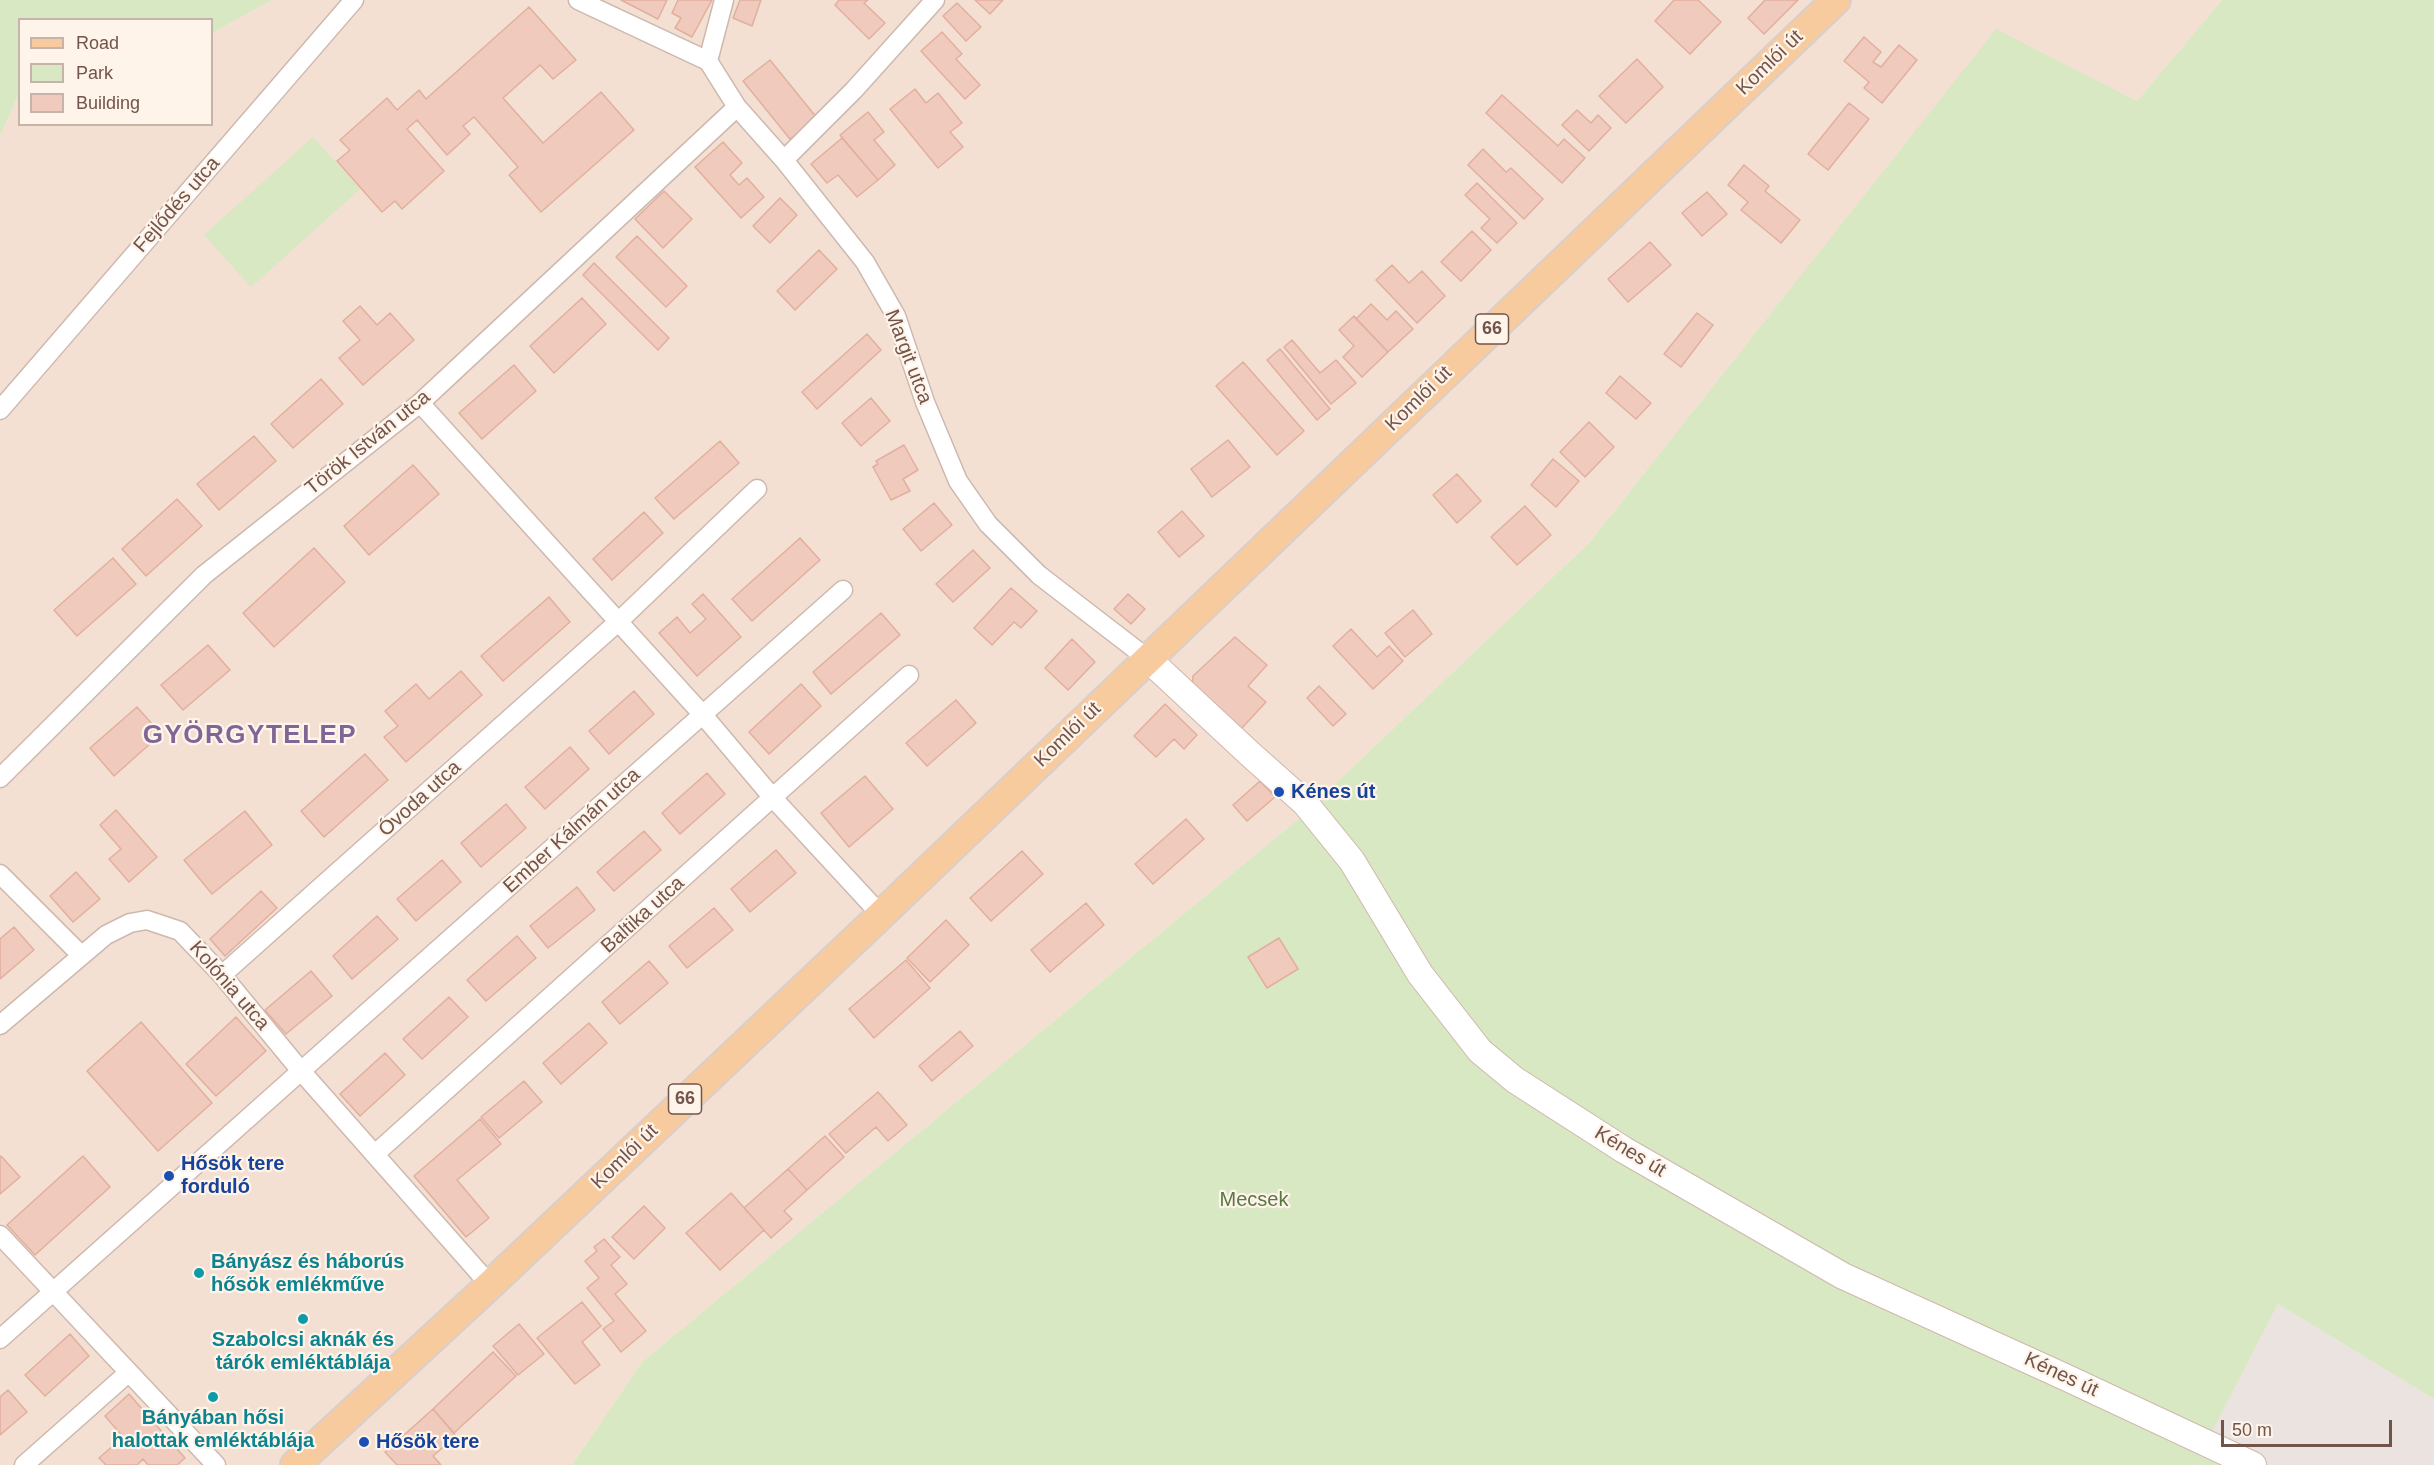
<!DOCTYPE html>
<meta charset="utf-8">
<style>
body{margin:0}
#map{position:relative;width:2434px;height:1465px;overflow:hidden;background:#fbefe4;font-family:Helvetica,sans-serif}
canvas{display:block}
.legend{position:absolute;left:18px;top:18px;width:195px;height:108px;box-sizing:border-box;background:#fef4ea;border:2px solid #c6b4aa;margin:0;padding:8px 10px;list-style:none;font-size:18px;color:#73544b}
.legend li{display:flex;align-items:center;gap:12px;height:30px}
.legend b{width:30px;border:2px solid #c6b4aa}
.scale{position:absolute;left:2221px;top:1420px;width:171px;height:27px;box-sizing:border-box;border:3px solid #73544b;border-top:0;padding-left:8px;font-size:18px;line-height:21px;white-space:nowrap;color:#73544b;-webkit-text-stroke:4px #fef4ea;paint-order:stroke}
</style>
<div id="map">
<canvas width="2434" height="1465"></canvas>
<ul class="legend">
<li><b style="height:8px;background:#f8cb9f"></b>Road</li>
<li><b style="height:16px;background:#d7e8c3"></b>Park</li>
<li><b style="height:16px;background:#f0cabd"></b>Building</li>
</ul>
<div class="scale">50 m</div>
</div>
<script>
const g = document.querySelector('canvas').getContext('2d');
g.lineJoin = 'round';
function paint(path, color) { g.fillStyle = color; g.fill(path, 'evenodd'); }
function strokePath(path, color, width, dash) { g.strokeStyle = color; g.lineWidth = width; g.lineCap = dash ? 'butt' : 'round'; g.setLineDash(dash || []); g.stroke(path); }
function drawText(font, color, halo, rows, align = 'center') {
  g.font = font + ' Helvetica,sans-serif'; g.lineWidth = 4.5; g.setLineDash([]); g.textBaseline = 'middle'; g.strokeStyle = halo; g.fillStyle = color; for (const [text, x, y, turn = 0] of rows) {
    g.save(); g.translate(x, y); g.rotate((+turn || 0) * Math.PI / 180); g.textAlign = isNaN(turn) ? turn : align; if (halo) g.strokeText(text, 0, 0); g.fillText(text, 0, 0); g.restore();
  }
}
paint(new Path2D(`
 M272,0H2222L2137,101L1996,30L1589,543L1296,821L642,1362L572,1465H0V136L19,94L20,124H212V33Z`), '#f3e0d3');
paint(new Path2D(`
 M2278,1304L2434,1399V1465H2245L2205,1444Z`), '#ebe3df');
paint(new Path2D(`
 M0,0H272L212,33V20H20L19,94L0,136Z
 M2222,0H2434V1399L2278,1304L2206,1443L2245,1465H572L642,1362L1296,821L1589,543L1996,29L2137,101Z
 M313,137L360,189L251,287L204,235Z`), '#d7e8c3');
const building = new Path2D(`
 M621,0H667L658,19Z
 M678,0H712L692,37L675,28L681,18L672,13Z
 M740,0H761L752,26L733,18Z
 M839,0H868L864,3L885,23L869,39L835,5Z
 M975,0H1003L990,14Z
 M1674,0H1698L1721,22L1690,54L1655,21Z
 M1765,0H1798L1764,34L1748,18Z
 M957,3L981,27L966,41L943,16Z
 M529,7L576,60L553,79L540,65L503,98L543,143L601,92L634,130L541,212L509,175L518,167L474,117L463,126L470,134L447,155L417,120L407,129L444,171L402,209L395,201L382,212L337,161L350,150L340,140L387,98L397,110L419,90L426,99Z
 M942,32L962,54L956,59L980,85L965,99L921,51Z
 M1864,37L1881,52L1873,62L1881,67L1899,45L1917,60L1882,103L1864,88L1869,82L1844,61Z
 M1637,59L1663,87L1626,123L1599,96Z
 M770,60L817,118L790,139L743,81Z
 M915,89L926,103L938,93L962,123L950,132L963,147L938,168L890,109Z
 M1502,95L1558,146L1564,139L1585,158L1562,183L1486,113Z
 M1849,103L1869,119L1828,170L1808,154Z
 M1577,110L1591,123L1598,115L1611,128L1589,151L1562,125Z
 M868,112L884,132L874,140L895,165L878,180L840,135Z
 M842,138L878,180L857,197L838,175L827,183L811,164Z
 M723,142L742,163L730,175L739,185L747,178L764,197L741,218L695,167Z
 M1483,149L1506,172L1511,168L1543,199L1524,219L1468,165Z
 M1744,165L1769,186L1765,191L1800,220L1781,243L1741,210L1748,202L1728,185Z
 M1477,183L1517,223L1497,243L1481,228L1490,219L1465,195Z
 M664,191L692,219L663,248L635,219Z
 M1707,192L1727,214L1702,236L1682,213Z
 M780,198L797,215L770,243L753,226Z
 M1472,231L1491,250L1461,281L1441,262Z
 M637,236L687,286L666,307L616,257Z
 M1650,242L1671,265L1628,302L1608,279Z
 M819,250L837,269L795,310L777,291Z
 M594,263L669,338L658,350L583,275Z
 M1392,265L1409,283L1422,271L1445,296L1417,323L1376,280Z
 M582,298L606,324L554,373L530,346Z
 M1371,304L1387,320L1396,311L1413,329L1388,352L1356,319Z
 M360,306L377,325L390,313L414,340L363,385L339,358L360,340L343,321Z
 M1697,313L1713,325L1681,367L1664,354Z
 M1354,316L1388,352L1362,377L1343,357L1354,346L1339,330Z
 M867,334L881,350L817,409L802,392Z
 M1292,340L1320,373L1336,360L1356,383L1331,404L1284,347Z
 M1280,349L1330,409L1317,420L1267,360Z
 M1243,362L1304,431L1277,455L1216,386Z
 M514,365L536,391L482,439L459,413Z
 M1620,376L1651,403L1636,419L1606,393Z
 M321,379L343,404L293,448L271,424Z
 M871,398L890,421L861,446L842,423Z
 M1589,422L1614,447L1585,477L1560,452Z
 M254,436L276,461L219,510L197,484Z
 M1228,440L1250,467L1212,497L1191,469Z
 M720,441L739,463L674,519L655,498Z
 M904,445L918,470L903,479L910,491L891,500L873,467L878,464L876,461Z
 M1553,459L1579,481L1556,507L1531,485Z
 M413,465L439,494L369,555L344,526Z
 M1457,474L1481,501L1457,523L1433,495Z
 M177,499L202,526L146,576L122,549Z
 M934,503L952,525L921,551L903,529Z
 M1525,506L1551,535L1517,565L1491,537Z
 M1182,511L1204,536L1179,557L1158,532Z
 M644,512L663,533L612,580L593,559Z
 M800,538L820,560L752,621L732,599Z
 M314,548L345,582L274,647L243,613Z
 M973,550L990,568L953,602L936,584Z
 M113,558L136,584L77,636L54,610Z
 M1011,588L1037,611L1021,628L1014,622L992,645L974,628Z
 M703,594L741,637L697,676L659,633L677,617L690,633L706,619L692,604Z
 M1128,594L1145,609L1131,624L1114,609Z
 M549,597L570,622L503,681L481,656Z
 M1413,610L1432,634L1405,657L1385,633Z
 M881,613L900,635L831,694L813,672Z
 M1351,629L1377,657L1389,646L1403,661L1373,689L1333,646Z
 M1235,637L1267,665L1248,686L1266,702L1241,729L1192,687L1193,676Z
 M1072,639L1095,662L1068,690L1045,668Z
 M208,645L230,670L183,710L161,685Z
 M461,671L482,695L406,762L384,737L398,726L385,711L416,684L429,699Z
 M801,684L821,706L769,754L749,732Z
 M1319,686L1346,714L1333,726L1307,698Z
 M634,691L654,714L609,754L589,731Z
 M956,700L976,723L927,766L906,743Z
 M1165,704L1197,735L1184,749L1174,739L1156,757L1134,736Z
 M137,707L161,734L114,776L90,748Z
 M570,747L589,769L545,809L525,787Z
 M365,754L388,780L324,837L301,811Z
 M707,773L725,794L680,834L662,813Z
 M865,776L893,809L849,847L821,813Z
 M1260,781L1275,797L1247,821L1233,805Z
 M506,804L526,828L481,867L461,843Z
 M116,810L157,857L129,882L109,859L121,849L100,825Z
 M245,811L272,845L212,894L184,860Z
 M1186,819L1204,839L1153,884L1135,864Z
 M644,831L661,850L614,891L597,872Z
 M776,850L796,873L750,912L731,889Z
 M1022,851L1043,874L991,921L970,898Z
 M442,860L461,882L416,921L397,899Z
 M76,872L100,899L73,922L50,896Z
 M577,887L595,910L548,948L530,926Z
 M261,891L277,908L225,956L210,939Z
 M1086,903L1104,925L1050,972L1031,950Z
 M714,908L733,930L687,968L669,946Z
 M377,916L398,939L352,979L333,956Z
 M946,920L969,945L930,982L907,958Z
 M14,927L34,950L0,979V939Z
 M517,936L536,958L486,1001L467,980Z
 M1279,938L1298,969L1267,988L1248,957Z
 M906,960L930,988L874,1038L849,1009Z
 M649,961L668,983L620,1024L602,1002Z
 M311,971L332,996L286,1034L265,1010Z
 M449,997L468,1017L422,1059L403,1039Z
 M236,1017L266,1051L216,1096L186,1064Z
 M141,1022L212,1103L158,1151L87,1071Z
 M589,1023L607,1043L561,1084L543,1063Z
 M960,1031L973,1046L932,1081L919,1066Z
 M385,1053L405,1075L360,1116L340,1094Z
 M524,1081L542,1102L499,1138L481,1117Z
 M878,1092L907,1125L888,1141L876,1127L846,1153L829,1134Z
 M480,1119L501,1144L457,1180L489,1218L466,1237L414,1176Z
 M825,1136L844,1157L807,1190L788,1169Z
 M1,1156L20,1177L0,1194V1157Z
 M83,1156L110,1187L35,1255L7,1225Z
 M788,1169L807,1190L784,1211L792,1219L771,1238L744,1208Z
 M731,1193L764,1230L720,1270L686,1233Z
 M644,1206L665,1228L634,1259L612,1237Z
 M604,1239L620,1257L611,1265L627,1284L615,1294L646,1331L621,1352L603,1329L614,1321L587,1288L599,1278L585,1261L597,1251L594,1247Z
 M582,1302L601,1326L582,1342L600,1365L575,1384L537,1338Z
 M519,1324L544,1354L518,1375L493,1346Z
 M70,1334L89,1356L45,1396L25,1375Z
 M493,1352L516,1376L454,1433L433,1409Z
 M8,1390L27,1412L0,1435V1397Z
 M129,1394L185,1458L177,1465H148L143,1459L137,1465H106L99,1458L123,1437L105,1416Z
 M433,1409L456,1436L433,1456L441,1465H397L385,1452Z`);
paint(building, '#f0cabd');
strokePath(building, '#e2af9e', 1.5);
const street = new Path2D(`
 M578,0L708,61L737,107L784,160L865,262L896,316L925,402L958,481L988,524L1039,575L1148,659
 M708,61L724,0
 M784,160L854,90L935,0
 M420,403L703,715L773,798L881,915
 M0,410L354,0
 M0,778L204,575L420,403L737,107
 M0,874L80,954
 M222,975L618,622L757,489
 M0,1025L106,935L130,923L147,920L180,931L222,975L301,1071L843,590
 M375,1154L909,675
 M0,1235L216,1465
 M0,1339L301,1071L490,1285
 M24,1465L128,1373`);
const secondary = new Path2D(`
 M1148,659L1250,754L1305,803L1352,861L1420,974L1480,1051L1515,1080L1624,1150L1843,1276L2065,1377L2253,1465`);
const primary = new Path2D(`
 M295,1465L490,1285L881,915L1836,0`);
strokePath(street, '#ceb8ae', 21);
strokePath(secondary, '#d1b7ab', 28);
strokePath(primary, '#d8cfcd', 32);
strokePath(street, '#fff', 18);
strokePath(secondary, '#fff', 26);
strokePath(primary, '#f8cb9f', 28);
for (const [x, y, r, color] of [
 [1279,792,6,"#1a4fb4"],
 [169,1176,6,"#1a4fb4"],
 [199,1273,6,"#0f9aa8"],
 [303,1319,6,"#0f9aa8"],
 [213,1397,6,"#0f9aa8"],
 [364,1442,6,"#1a4fb4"]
]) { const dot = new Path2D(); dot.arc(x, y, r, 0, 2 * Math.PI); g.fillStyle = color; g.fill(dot); strokePath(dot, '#fef4ea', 2); }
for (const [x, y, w] of [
 [1492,329,33],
 [685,1099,33]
]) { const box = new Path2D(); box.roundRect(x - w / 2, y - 15, w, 30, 4.5); g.fillStyle = '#fef4ea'; g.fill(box); strokePath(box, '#73544b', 1.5); }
drawText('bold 18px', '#73544b', null, [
 ["66",1492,329],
 ["66",685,1099]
]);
drawText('20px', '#73544b', '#fef4ea', [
 ["Komlói út",1770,63,-44],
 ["Fejlődés utca",177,205,-49],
 ["Margit utca",908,357,69],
 ["Komlói út",1419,399,-44],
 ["Török István utca",368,443,-39],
 ["Komlói út",1068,735,-44],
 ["Óvoda utca",420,799,-42],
 ["Ember Kálmán utca",572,831,-42],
 ["Baltika utca",643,915,-42],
 ["Kolónia utca",229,986,49],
 ["Kénes út",1630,1152,31],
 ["Komlói út",625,1157,-44],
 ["Kénes út",2061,1375,25]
]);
drawText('bold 20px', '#164399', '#fef4ea', [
 ["Kénes út",1291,792],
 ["Hősök tere",181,1164],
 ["forduló",181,1187],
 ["Hősök tere",376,1442]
], 'left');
drawText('20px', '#5a7843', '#fef4ea', [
 ["Mecsek",1254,1200]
]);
drawText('bold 20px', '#0d838f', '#fef4ea', [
 ["Bányász és háborús",211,1262,"left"],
 ["hősök emlékműve",211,1285,"left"],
 ["Szabolcsi aknák és",303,1340],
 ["tárók emléktáblája",303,1363],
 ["Bányában hősi",213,1418],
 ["halottak emléktáblája",213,1441]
]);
g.letterSpacing = '1.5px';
drawText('bold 26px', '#806696', '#fef4ea', [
 ["GYÖRGYTELEP",250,736]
]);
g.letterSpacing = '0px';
</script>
